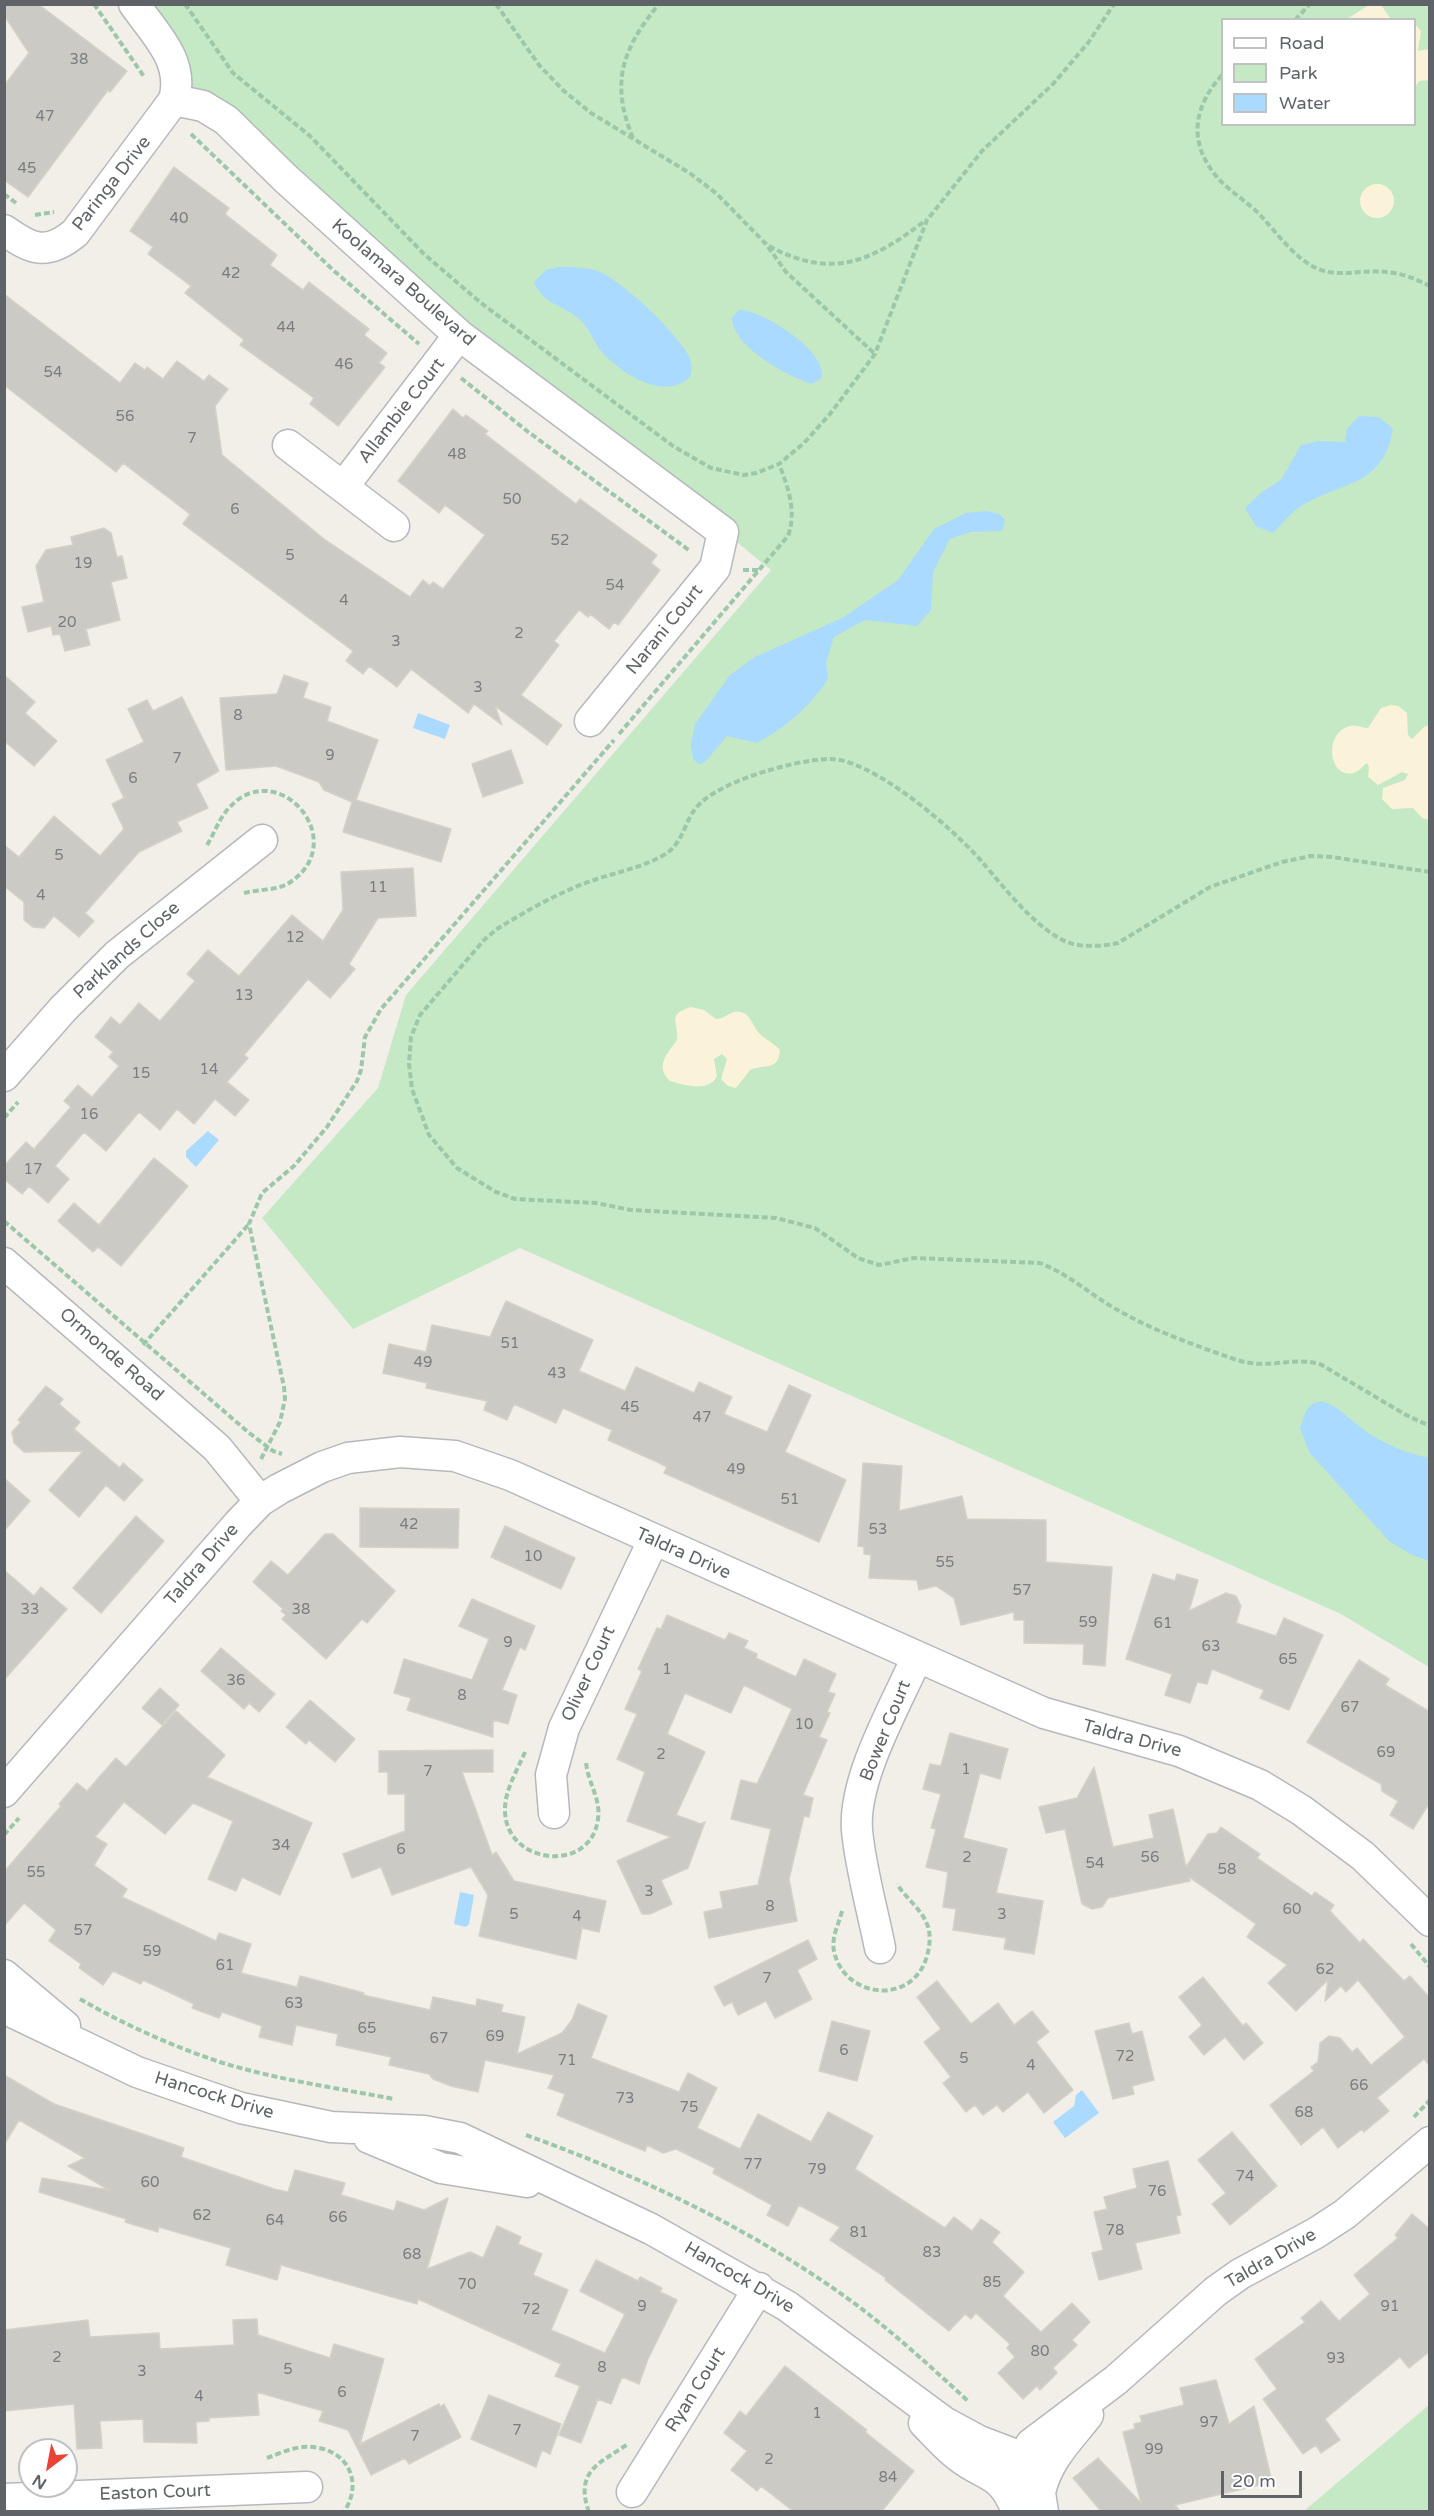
<!DOCTYPE html>
<style>
body{margin:0}
#map{position:relative;width:1434px;height:2516px;overflow:hidden;background:#f1efe8;font-family:"Varela Round",sans-serif}
canvas{display:block}
.frame{position:absolute;inset:0;border:6px solid #5f6368;pointer-events:none}
.legend{position:absolute;left:1221px;top:18px;width:195px;height:108px;box-sizing:border-box;background:#fff;border:2px solid #bfc1c3;margin:0;padding:8px 10px;list-style:none;font-size:18px;color:#5f6368}
.legend li{display:flex;align-items:center;gap:12px;height:30px}
.legend b{width:30px;border:2px solid #bfc1c3}
.north{position:absolute;left:18px;top:2438px;width:60px;height:60px;box-sizing:border-box;background:#fff;border:2px solid #bfc1c3;border-radius:50%;rotate:212deg;font-size:16px;font-weight:700;line-height:24px;text-align:center;color:#5f6368}
.north::after{content:'';display:block;margin:auto;width:21px;height:27px;background:#ea4335;clip-path:polygon(50% 0,100% 100%,50% 72%,0 100%)}
.scale{position:absolute;left:1221px;top:2471px;width:81px;height:27px;box-sizing:border-box;border:3px solid #5f6368;border-top:0;padding-left:8px;font-size:18px;line-height:21px;white-space:nowrap;color:#5f6368;-webkit-text-stroke:4px #fff;paint-order:stroke}
</style>
<div id="map">
<canvas width="1434" height="2516"></canvas>
<div class="frame"></div>
<ul class="legend">
<li><b style="height:8px;background:#fff"></b>Road</li>
<li><b style="height:16px;background:#c5e8c5"></b>Park</li>
<li><b style="height:16px;background:#aadaff"></b>Water</li>
</ul>
<div class="north">N</div>
<div class="scale">20 m</div>
</div>
<script>
const g = document.querySelector('canvas').getContext('2d');
g.lineJoin = 'round';
function paint(path, color) { g.fillStyle = color; g.fill(path, 'evenodd'); }
function strokePath(path, color, width, dash) { g.strokeStyle = color; g.lineWidth = width; g.lineCap = dash ? 'butt' : 'round'; g.setLineDash(dash || []); g.stroke(path); }
function drawText(font, color, halo, rows, align = 'center') {
  g.font = font + ' "Varela Round",sans-serif'; g.lineWidth = 6; g.setLineDash([]); g.textBaseline = 'middle'; g.strokeStyle = halo; g.fillStyle = color; for (const [text, x, y, turn = 0] of rows) {
    g.save(); g.translate(x, y); g.rotate((+turn || 0) * Math.PI / 180); g.textAlign = isNaN(turn) ? turn : align; if (halo) g.strokeText(text, 0, 0); g.fillText(text, 0, 0); g.restore();
  }
}
paint(new Path2D(`
 M134,5H1429V1667L1341,1614L520,1248L353,1329L262,1218L378,1088L406,995L771,570L203,106ZM1222,20H1414V124H1222Z
 M1429,2405V2511H1304Z`), '#c5e8c5');
paint(new Path2D(`
 M1369,5H1381L1391,19H1347Z
 M1415,24L1421,31L1418,51L1429,49L1430,80L1419,81L1415,87Z
 M1360 201a17 17 0 1 1 34 0a17 17 0 1 1-34 0Z
 M1391,705L1398,706L1407,713L1408,735L1412,739L1424,727L1429,725V820L1422,818L1413,808L1392,809L1382,799L1383,788L1405,780L1408,774L1402,772L1378,785L1368,777L1369,767L1367,763C1363,765 1361,770 1356,772C1329,783 1322,732 1350,726C1356,724 1362,728 1368,728L1381,708Z
 M691,1007L704,1010L716,1019C724,1019 727,1014 734,1012C750,1010 751,1023 758,1032C764,1039 773,1042 780,1050C779,1071 764,1064 750,1070L736,1088L728,1086L721,1079L727,1059L722,1054L714,1059L717,1076C709,1093 684,1085 670,1081C654,1066 668,1053 677,1040C679,1023 666,1014 691,1007Z`), '#fbf3d9');
paint(new Path2D(`
 M558,267C572,267 587,267 600,272C622,281 682,337 690,359C692,365 692,371 690,377C664,402 620,373 601,351C594,343 591,331 583,323C569,306 543,306 534,282L546,270Z
 M739,310C763,310 827,351 822,378L812,384C787,376 733,347 732,318Z
 M1359,416L1379,417L1393,429C1382,487 1346,480 1303,505C1292,511 1282,524 1273,533L1256,526L1245,508L1262,492L1281,480L1301,445L1319,441L1345,442L1347,429Z
 M987,511L999,514L1005,520L1002,531L971,532L950,539L933,572L931,610L917,626L865,620L834,637L826,663L828,679C809,708 787,726 757,743L727,736L704,763L699,764L693,759L691,744L695,724L730,675L755,657L844,617L898,580L934,529L966,513Z
 M418,713L450,725L445,739L413,728Z
 M208,1131L219,1140L196,1167L186,1157V1151Z
 M1321,1401C1338,1405 1350,1420 1364,1430C1384,1444 1406,1453 1429,1458V1561L1412,1555L1389,1541L1309,1452L1300,1428L1306,1411L1312,1404Z
 M460,1892L474,1895L469,1924L466,1927L454,1924Z
 M1082,2090L1099,2113L1065,2138L1053,2122L1074,2106L1076,2095Z`), '#aadaff');
const building = new Path2D(`
 M4,4H38L127,71L110,92L108,90L28,197L4,180V86L29,53L4,15Z
 M174,167L229,208L225,214L277,255L270,265L303,290L309,282L369,329L364,335L387,353L379,363L385,367L338,426L310,404L314,398L240,345L244,340L185,293L191,286L148,254L153,247L130,231Z
 M4,294L120,383L135,363L145,370L147,367L163,379L177,361L204,381L209,375L228,389L215,406L222,455L324,539L410,597L423,580L430,586L433,582L443,589L485,535L445,505L439,513L398,481L453,409L463,418L466,415L488,431L485,434L576,504L580,499L657,555L651,563L660,570L618,625L614,622L609,629L590,614L588,617L579,610L554,641L559,645L521,695L562,725L547,745L495,706L502,725L474,704L468,713L411,669L397,687L369,666L363,674L346,661L353,651L183,524L190,514L123,463L116,472L4,385Z
 M104,528L111,533L117,557L122,556L127,578L111,582L120,620L86,629L90,645L65,651L60,634L53,635L51,626L28,632L22,607L44,602L36,566L46,550L73,545L71,537Z
 M4,675L35,702L25,713L57,741L34,766L4,741Z
 M284,675L308,683L303,698L331,707L327,721L378,740L356,800L451,829L441,862L343,832L352,802L324,790L319,782L276,766L226,770L220,698L277,694Z
 M182,697L219,771L196,784L208,808L177,822L182,831L139,852L85,913L94,921L79,937L54,916L44,928L33,927L24,920V902L4,886V845L19,857L54,816L100,856L124,829L112,804L124,798L106,760L144,742L128,709L147,700L153,711Z
 M511,750L523,783L483,797L472,764Z
 M413,868L416,916L378,918L349,964L355,969L330,998L308,979L244,1055L248,1058L227,1082L249,1100L235,1116L215,1099L194,1124L177,1109L160,1130L139,1112L106,1151L84,1132L55,1166L69,1179L48,1203L29,1186L22,1194L4,1179V1166L26,1142L34,1149L71,1107L64,1101L78,1085L92,1097L119,1066L109,1057L113,1052L95,1037L111,1017L120,1025L139,1003L160,1021L195,981L187,974L208,950L239,976L292,915L323,941L343,910L341,872Z
 M154,1158L188,1186L121,1266L98,1247L93,1252L58,1221L74,1203L99,1225Z
 M506,1301L593,1340L579,1371L625,1391L636,1367L694,1393L699,1382L732,1397L724,1414L767,1432L789,1385L811,1395L785,1452L846,1480L819,1542L664,1473L667,1467L655,1461L608,1440L612,1430L563,1408L556,1423L514,1404L507,1420L484,1410L487,1401L426,1388L427,1383L383,1373L389,1344L426,1352L432,1325L490,1337Z
 M46,1386L63,1399L59,1404L80,1422L74,1429L120,1468L123,1463L143,1480L124,1501L106,1485L79,1517L49,1490L83,1451L24,1452L14,1443L12,1432L21,1422L18,1420Z
 M863,1463L902,1466L899,1511L962,1496L967,1519L1046,1520V1562L1112,1567L1105,1666L1083,1664L1084,1644L1024,1643V1620H1014V1612L961,1625L954,1598L936,1586L919,1590L917,1580L869,1578L871,1555L864,1554V1547L858,1546Z
 M4,1478L30,1501L4,1531Z
 M360,1508L459,1509L458,1548L360,1547Z
 M136,1516L164,1541L101,1613L73,1588Z
 M505,1526L575,1558L561,1589L491,1557Z
 M325,1534H333L395,1591L367,1623L362,1619L326,1659L282,1619L286,1615L281,1611L283,1609L253,1582L271,1561L288,1575Z
 M4,1570L34,1596L41,1587L67,1609L4,1680Z
 M1153,1574L1175,1581L1177,1574L1198,1580L1189,1611L1226,1593L1236,1596L1241,1606L1236,1623L1276,1636L1284,1618L1323,1635L1289,1710L1260,1698L1264,1690L1212,1669L1207,1684L1197,1682L1190,1703L1165,1695L1172,1674L1126,1659Z
 M472,1599L535,1626L525,1650L520,1647L502,1690L517,1695L508,1724L493,1720V1737L407,1710L411,1698L394,1693L404,1659L472,1680L489,1639L459,1626Z
 M667,1615L725,1640L729,1633L748,1641L744,1648L757,1654L756,1658L796,1677L804,1659L836,1674L828,1692L835,1694L827,1712L830,1713L819,1737L827,1740L803,1795L813,1798L809,1817L804,1816L789,1879L797,1921L709,1938L704,1912L723,1908L720,1892L758,1885L771,1829L731,1819L741,1780L757,1784L792,1709L744,1685L731,1713L685,1693L667,1734L705,1752L676,1815L701,1824L705,1822L688,1868L661,1880L672,1904L650,1914H642L617,1861L671,1837L627,1821L645,1772L617,1759L637,1714L625,1709L642,1671L638,1669L657,1628L661,1629Z
 M221,1648L275,1694L259,1712L249,1703L244,1709L201,1671Z
 M1359,1660L1389,1679L1385,1685L1430,1712V1802L1413,1829L1390,1815L1398,1801L1382,1791L1381,1784L1307,1742Z
 M160,1688L179,1705L162,1725L142,1708Z
 M310,1700L355,1739L335,1762L309,1740L306,1744L286,1727Z
 M176,1711L225,1755L207,1777L312,1823L280,1895L242,1877L236,1891L208,1879L233,1821L193,1803L165,1834L124,1802L95,1837L107,1844L94,1865L127,1889L122,1897L216,1941L219,1933L251,1944L241,1973L297,1987L300,1976L364,1993L363,1995L430,2010L433,1997L476,2006L477,1999L503,2005L501,2012L525,2017L517,2054L562,2033L572,2020L578,2004L607,2016L591,2058L679,2092L688,2073L717,2088L697,2128L740,2149L758,2114L811,2142L828,2112L873,2136L855,2169L945,2228L954,2217L972,2231L981,2219L1000,2232L992,2242L1024,2272L1003,2296L1041,2332L1072,2303L1090,2322L1072,2340L1077,2345L1053,2368L1057,2373L1040,2390L1037,2386L1023,2399L998,2373L1015,2357L1007,2348L1010,2344L976,2313L971,2319L965,2314L949,2331L885,2280L886,2278L830,2240L840,2227L799,2205L788,2226L767,2215L772,2205L713,2173L715,2168L676,2149L663,2153L647,2145L645,2151L557,2115L565,2094L548,2088L554,2075L485,2060L478,2092L451,2086L433,2079L429,2074L389,2065L391,2057L336,2045L338,2034L296,2025L292,2045L259,2037L262,2026L222,2012L219,2018L192,2008L194,2004L143,1980L141,1984L113,1971L103,1985L79,1968L81,1964L49,1941L56,1930L24,1903L4,1926V1872L61,1806L59,1804L77,1783L87,1791L116,1758L126,1767Z
 M950,1733L1008,1749L1000,1779L980,1773L963,1838L1007,1849L996,1893L1043,1901L1034,1954L1004,1949L1006,1938L953,1930L956,1909L943,1907L948,1872L926,1867L936,1829L931,1828L941,1794L923,1789L930,1764L941,1766Z
 M493,1750V1772H462L492,1855L496,1852L514,1881L606,1901L599,1932L582,1928L576,1959L479,1936L488,1895L471,1867L392,1895L381,1867L352,1878L343,1854L405,1831V1794H388V1772H379V1751Z
 M1094,1767L1113,1847L1154,1838L1149,1815L1173,1809L1186,1867L1208,1834L1217,1833L1221,1827L1260,1854L1257,1858L1312,1896L1315,1892L1334,1905L1330,1911L1360,1943L1363,1939L1404,1981L1410,1976L1430,1998V2066L1424,2059L1377,2098L1389,2111L1364,2132L1362,2129L1338,2148L1323,2127L1301,2145L1270,2105L1314,2071L1311,2067L1318,2062L1320,2043L1329,2036L1340,2038L1352,2052L1357,2048L1371,2065L1405,2037L1358,1980L1346,1992L1341,1986L1325,2001L1328,1980L1296,2011L1268,1983L1287,1965L1247,1937L1256,1924L1189,1877L1190,1881L1108,1898L1102,1907L1092,1909L1082,1904L1065,1829L1046,1833L1039,1807L1077,1798Z
 M808,1940L817,1959L797,1970L812,1999L775,2018L766,2001L738,2015L732,2002L724,2006L714,1987Z
 M1203,1977L1243,2026L1246,2023L1263,2043L1244,2060L1225,2037L1204,2055L1189,2037L1202,2025L1179,1997Z
 M937,1981L971,2024L998,2003L1014,2025L1032,2011L1049,2032L1036,2042L1073,2090L1044,2113L1028,2092L1003,2112L997,2105L983,2115L975,2105L966,2112L943,2083L951,2077L924,2042L941,2029L917,1997Z
 M832,2021L870,2031L857,2081L819,2071Z
 M1129,2023L1132,2034L1142,2031L1154,2080L1132,2086L1134,2094L1113,2099L1095,2031Z
 M4,2075L54,2104L184,2148L181,2157L274,2189L288,2192L295,2170L345,2183L341,2195L394,2211L397,2201L424,2210L448,2198L427,2269L470,2252L483,2258L497,2226L521,2237L518,2244L542,2254L533,2275L568,2290L551,2330L605,2353L625,2314L580,2291L596,2260L638,2281L640,2277L662,2288L660,2292L677,2300L648,2359L639,2384L622,2377L611,2404L598,2399L581,2443L559,2435L580,2386L555,2376L561,2364L418,2299L417,2304L281,2265L277,2280L226,2265L231,2248L159,2227L158,2232L125,2222L126,2219L39,2192L42,2178L109,2190L68,2166L85,2158L19,2120L4,2145Z
 M1232,2132L1277,2186L1230,2225L1212,2204L1226,2193L1198,2160Z
 M1168,2161L1181,2215L1176,2216L1180,2233L1135,2243L1142,2269L1099,2280L1092,2253L1103,2250L1094,2212L1107,2209L1104,2197L1137,2188L1133,2169Z
 M1412,2214L1430,2229V2351L1409,2368L1400,2357L1325,2419L1340,2440L1321,2453L1316,2445L1303,2454L1263,2399L1277,2389L1255,2359L1305,2322L1301,2318L1321,2301L1339,2321L1370,2294L1354,2275L1398,2238L1395,2235Z
 M257,2319L258,2335L330,2358L334,2344L384,2359L360,2444L439,2404L440,2407L444,2404L461,2437L409,2464L405,2458L371,2475L348,2430L319,2421L323,2411L257,2392L259,2415L209,2418V2421L196,2422L197,2443L144,2442L143,2419L100,2421L102,2448L77,2449L74,2404L4,2411V2330L88,2320L90,2337L159,2333L160,2349L234,2345L233,2320Z
 M785,2366L867,2430L865,2432L914,2471L882,2511H793L761,2486L757,2491L731,2470L747,2451L724,2433L740,2411L746,2416Z
 M1216,2380L1229,2424L1254,2406L1272,2482L1175,2505L1180,2511H1101L1073,2478L1098,2458L1141,2503L1123,2432L1135,2429L1134,2424L1142,2422L1140,2416L1184,2405L1180,2388Z
 M489,2395L561,2424L550,2454L542,2450L536,2467L471,2439Z`);
paint(building, '#cccac5');
strokePath(building, '#d6d1c6', 1.5);
const minor = new Path2D(`
 M134,4C155,34 185,61 174,100L203,106L226,120L285,178L459,335L723,532L715,568L590,721
 M4,230C32,250 47,256 75,233L174,100
 M288,445L343,487
 M394,526L343,487L459,335
 M4,1076L63,1009L117,955L262,840
 M4,1263L217,1448L260,1501
 M4,1792L238,1524L260,1501L279,1489L322,1467L348,1458L400,1452L455,1456L510,1475L1044,1713L1179,1751L1260,1785L1301,1810L1363,1856L1430,1921
 M554,1813L551,1775L564,1728L653,1541
 M880,1948C873,1912 860,1866 857,1830C853,1778 896,1705 917,1657
 M4,1975L65,2026
 M4,2008L137,2072L241,2108L331,2127L424,2131L460,2138L651,2229L787,2306L944,2422L979,2441L1011,2453L1021,2459L1038,2480L1043,2512
 M369,2138L441,2168L527,2182
 M924,2423C935,2434 946,2447 958,2456C986,2478 1001,2471 1016,2509
 M632,2492L759,2288
 M1040,2492C1048,2459 1067,2442 1088,2415
 M4,2499L307,2487
 M1015,2507L1013,2487L1015,2474L1031,2444L1116,2380L1216,2291L1240,2274L1316,2233L1345,2214L1430,2142`);
strokePath(minor, '#b5b8bc', 33);
strokePath(new Path2D(`
 M94,4L145,78
 M185,4L233,73L310,136L424,254L481,303L673,446L711,468L744,475L756,473L779,464L804,443L830,414L875,354L927,220L982,151L1053,84L1088,43L1114,4
 M496,4L539,65L564,91L591,113L691,174L717,194L766,244L786,272L875,354
 M1295,20L1310,4
 M1222,75C1194,106 1187,142 1217,177C1229,191 1248,202 1261,216C1278,234 1295,259 1318,269C1341,278 1363,269 1386,272C1401,273 1416,279 1430,286
 M191,134L333,270L419,344
 M633,138C610,83 622,49 659,4
 M4,194L16,203
 M35,215L54,212
 M769,246C833,281 874,260 926,220
 M461,378L527,431L690,551
 M743,570H761
 M619,734L788,536C797,512 788,487 779,464
 M207,845C214,834 219,819 228,809C276,753 354,841 289,883C276,891 258,889 244,893
 M1430,872L1332,857L1311,856L1282,862L1210,887L1118,943C1104,946 1087,947 1073,944C1040,935 1004,887 983,863C955,830 871,757 828,759C794,760 715,782 695,809C683,826 682,846 662,856C640,868 617,872 594,880C561,891 526,911 497,929L484,940L420,1015L411,1037L409,1064L412,1089L429,1135L457,1168L496,1192L515,1199L596,1203L631,1210L776,1218L815,1228L858,1258L879,1265L914,1258L1040,1263C1071,1275 1094,1298 1123,1313C1157,1332 1197,1346 1234,1359C1268,1371 1290,1356 1320,1364L1406,1415L1430,1426
 M4,1118L18,1102
 M4,1221L248,1432L273,1451L282,1454
 M143,1345L249,1224
 M261,1459L280,1422L285,1399L284,1387L249,1224L262,1193L294,1166L327,1127L357,1081L361,1070L365,1037L381,1009L614,740
 M525,1752C517,1771 504,1791 505,1812C507,1865 591,1874 598,1819C601,1797 587,1782 586,1761
 M4,1835L19,1818
 M842,1911C839,1924 831,1937 834,1951C844,1999 913,2006 927,1956C930,1946 931,1933 927,1924C921,1909 905,1897 897,1884
 M1411,1944L1430,1967
 M80,1999C125,2025 174,2047 223,2063C279,2080 337,2088 394,2099
 M1414,2117L1430,2100
 M526,2135C642,2177 754,2230 854,2303C894,2333 931,2367 968,2401
 M267,2458C278,2454 291,2448 303,2447C343,2444 366,2478 344,2512
 M589,2512C574,2471 600,2463 628,2444`), '#9cc7a9', 4, [6, 3]);
strokePath(minor, '#fff', 30);
drawText('15px', '#7a7d7f', null, [
 ["38",79,60],
 ["47",45,117],
 ["45",27,169],
 ["40",179,219],
 ["42",231,274],
 ["44",286,328],
 ["46",344,365],
 ["54",53,373],
 ["56",125,417],
 ["7",192,439],
 ["48",457,455],
 ["50",512,500],
 ["6",235,510],
 ["52",560,541],
 ["5",290,556],
 ["19",83,564],
 ["54",615,586],
 ["4",344,601],
 ["20",67,623],
 ["2",519,634],
 ["3",396,642],
 ["3",478,688],
 ["8",238,716],
 ["9",330,756],
 ["7",177,759],
 ["6",133,779],
 ["5",59,856],
 ["11",378,888],
 ["4",41,896],
 ["12",295,938],
 ["13",244,996],
 ["14",209,1070],
 ["15",141,1074],
 ["16",89,1115],
 ["17",33,1170],
 ["51",510,1344],
 ["49",423,1363],
 ["43",557,1374],
 ["45",630,1408],
 ["47",702,1418],
 ["49",736,1470],
 ["51",790,1500],
 ["42",409,1525],
 ["53",878,1530],
 ["10",533,1557],
 ["55",945,1563],
 ["57",1022,1591],
 ["33",30,1610],
 ["38",301,1610],
 ["59",1088,1623],
 ["61",1163,1624],
 ["9",508,1643],
 ["63",1211,1647],
 ["65",1288,1660],
 ["1",667,1670],
 ["36",236,1681],
 ["8",462,1696],
 ["67",1350,1708],
 ["10",804,1725],
 ["69",1386,1753],
 ["2",661,1755],
 ["1",966,1770],
 ["7",428,1772],
 ["34",281,1846],
 ["6",401,1850],
 ["2",967,1858],
 ["56",1150,1858],
 ["54",1095,1864],
 ["58",1227,1870],
 ["55",36,1873],
 ["3",649,1892],
 ["8",770,1907],
 ["60",1292,1910],
 ["5",514,1915],
 ["3",1002,1915],
 ["4",577,1917],
 ["57",83,1931],
 ["59",152,1952],
 ["61",225,1966],
 ["62",1325,1970],
 ["7",767,1979],
 ["63",294,2004],
 ["65",367,2029],
 ["69",495,2037],
 ["67",439,2039],
 ["6",844,2051],
 ["72",1125,2057],
 ["5",964,2059],
 ["71",567,2061],
 ["4",1031,2066],
 ["66",1359,2086],
 ["73",625,2099],
 ["75",689,2108],
 ["68",1304,2113],
 ["77",753,2165],
 ["79",817,2170],
 ["74",1245,2177],
 ["60",150,2183],
 ["76",1157,2192],
 ["62",202,2216],
 ["66",338,2218],
 ["64",275,2221],
 ["78",1115,2231],
 ["81",859,2233],
 ["83",932,2253],
 ["68",412,2255],
 ["85",992,2283],
 ["70",467,2285],
 ["9",642,2307],
 ["91",1390,2307],
 ["72",531,2310],
 ["80",1040,2352],
 ["2",57,2358],
 ["93",1336,2359],
 ["8",602,2368],
 ["5",288,2370],
 ["3",142,2372],
 ["6",342,2393],
 ["4",199,2397],
 ["1",817,2414],
 ["97",1209,2423],
 ["7",517,2431],
 ["7",415,2437],
 ["99",1154,2450],
 ["2",769,2460],
 ["84",888,2478]
]);
drawText('18px', '#5f6368', '#fff', [
 ["Paringa Drive",112,184,-52],
 ["Koolamara Boulevard",403,283,41],
 ["Allambie Court",402,411,-52],
 ["Narani Court",665,630,-51],
 ["Parklands Close",127,951,-42],
 ["Ormonde Road",111,1355,41],
 ["Taldra Drive",683,1554,24],
 ["Taldra Drive",202,1565,-49],
 ["Oliver Court",589,1674,-65],
 ["Bower Court",886,1731,-68],
 ["Taldra Drive",1132,1739,15],
 ["Hancock Drive",214,2096,17],
 ["Taldra Drive",1271,2259,-30],
 ["Hancock Drive",739,2278,30],
 ["Ryan Court",696,2390,-58],
 ["Easton Court",155,2493,-2]
]);
</script>
